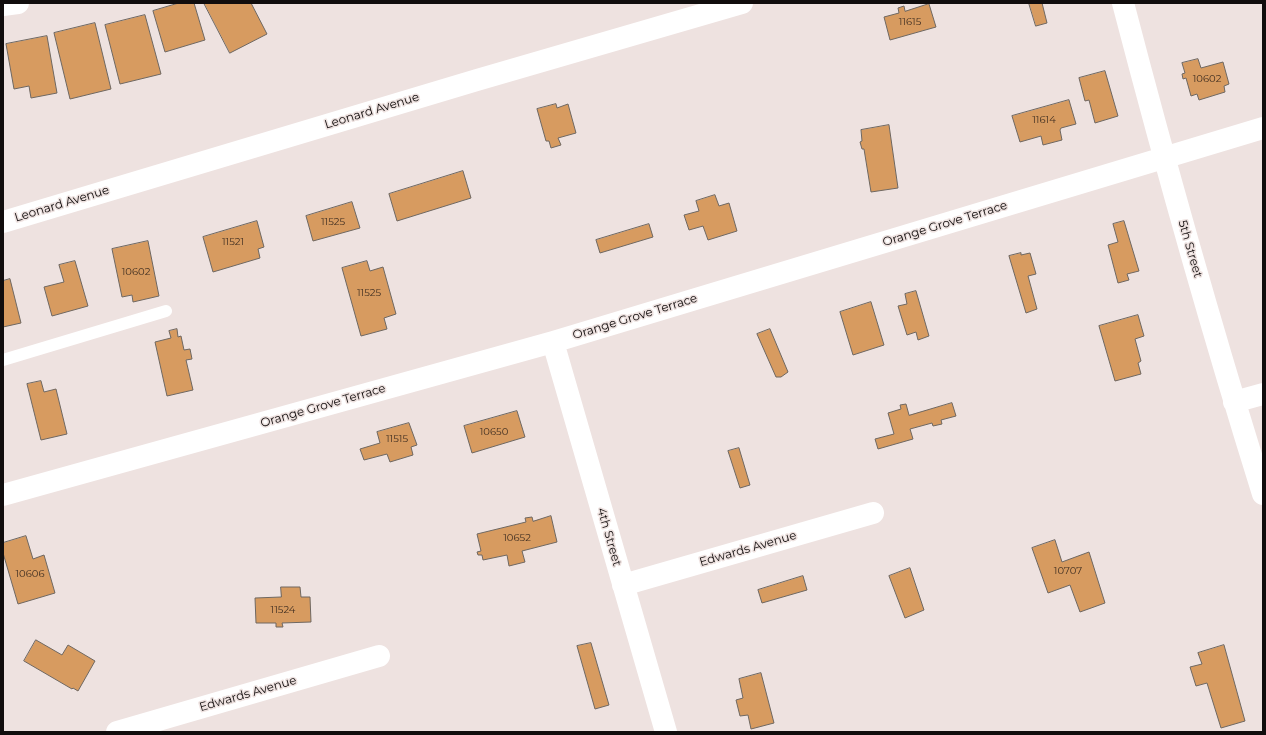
<!DOCTYPE html>
<style>
body{margin:0}
#map{position:relative;width:1266px;height:735px;overflow:hidden;background:#eee2e0;font-family:Montserrat,sans-serif}
canvas{display:block}
.frame{position:absolute;inset:0;border:4px solid #110d0d;pointer-events:none}
</style>
<div id="map">
<canvas width="1266" height="735"></canvas>
<div class="frame"></div>
</div>
<script>
const g = document.querySelector('canvas').getContext('2d');
g.lineJoin = 'round';
function paint(path, color) { g.fillStyle = color; g.fill(path, 'evenodd'); }
function strokePath(path, color, width, dash) { g.strokeStyle = color; g.lineWidth = width; g.lineCap = dash ? 'butt' : 'round'; g.setLineDash(dash || []); g.stroke(path); }
function drawText(font, color, halo, rows, align = 'center') {
  g.font = font + ' Montserrat,sans-serif'; g.lineWidth = 3; g.setLineDash([]); g.textBaseline = 'middle'; g.strokeStyle = halo; g.fillStyle = color; for (const [text, x, y, turn = 0] of rows) {
    g.save(); g.translate(x, y); g.rotate((+turn || 0) * Math.PI / 180); g.textAlign = isNaN(turn) ? turn : align; if (halo) g.strokeText(text, 0, 0); g.fillText(text, 0, 0); g.restore();
  }
}
const building = new Path2D(`
 M179,3H194L205,40L165,52L153,11Z
 M204,3H251L267,34L230,53Z
 M1029,3H1042L1047,23L1036,26Z
 M929,4L936,27L890,40L884,17L899,13L898,8L904,6L905,11Z
 M145,15L161,74L120,84L105,25Z
 M95,23L111,89L70,99L54,33Z
 M47,36L57,93L31,98L29,86L14,89L6,44Z
 M1198,59L1201,68L1223,62L1229,84L1224,86L1225,92L1199,100L1197,94L1191,96L1186,78L1183,79L1182,74L1185,73L1182,63Z
 M1105,71L1118,116L1095,123L1089,100L1085,101L1079,78Z
 M1069,100L1076,124L1061,128L1060,130L1062,140L1043,145L1041,136L1020,142L1012,116Z
 M556,104L557,108L568,104L576,133L558,138L561,145L551,148L549,141H546L537,109Z
 M889,125L898,188L871,192L864,149H862L860,142L862,141L861,130Z
 M463,171L471,198L397,221L389,194Z
 M715,195L719,206L729,203L737,231L708,240L703,226L689,230L684,215L699,211L696,201Z
 M352,202L360,228L313,241L306,216Z
 M257,221L264,247L258,249L260,258L213,272L203,237Z
 M1124,221L1139,271L1127,274L1129,280L1118,283L1108,245L1118,242L1113,224Z
 M649,224L653,237L600,253L596,240Z
 M148,241L159,296L133,302L132,295L122,297L112,249Z
 M1021,253V255L1030,253L1036,274L1028,276L1037,309L1026,313L1009,256Z
 M75,261L88,306L52,316L44,287L64,282L59,265Z
 M367,261L370,271L383,267L396,314L384,318L387,329L361,336L342,268Z
 M10,279L21,323L3,327V281Z
 M916,291L929,336L918,340L916,332L907,335L898,306L907,304L905,294Z
 M871,302L884,345L853,355L840,312Z
 M1138,315L1144,336L1135,339L1141,361L1138,363L1141,374L1115,381L1099,326Z
 M177,329L178,337L181,336L184,350L190,349L192,359L186,360L193,390L167,396L155,342L171,338L169,331Z
 M770,329L788,372L781,377H776L757,334Z
 M41,381L44,392L56,389L67,434L41,440L27,384Z
 M952,403L956,416L941,420L942,424L933,426L932,423L910,429L913,439L878,449L875,439L894,434L888,413L901,409L900,405L906,404L909,415Z
 M517,411L525,437L472,453L464,426Z
 M409,423L417,445L411,447L413,455L390,462L387,454L364,460L360,449L380,443L377,432Z
 M739,448L750,485L740,488L728,451Z
 M551,516L557,542L522,551L525,562L509,566L507,555L483,560L482,555H478L477,552L481,551L477,534L526,522L525,518L532,517L533,521Z
 M26,536L33,559L44,555L55,593L18,604L3,553V543Z
 M1055,540L1062,562L1089,552L1105,603L1080,612L1070,585L1048,593L1032,548Z
 M910,568L924,610L905,618L889,576Z
 M803,576L807,590L762,603L758,590Z
 M281,587H300L301,597H310L311,622L282,623L283,627H276V623H256L255,598L281,597Z
 M36,640L62,655L68,645L95,661L78,691L73,688L72,689L24,661Z
 M591,643L609,705L595,709L577,646Z
 M1224,645L1245,721L1221,728L1207,683L1196,686L1190,667L1202,664L1198,653Z
 M761,673L774,723L751,729L748,715L740,716L736,700L743,698L739,679Z`);
paint(building, '#d79b60');
strokePath(building, '#6e6761', 1);
strokePath(new Path2D(`
 M3,360L166,311`), '#fff', 12);
strokePath(new Path2D(`
 M1123,3C1166,168 1212,331 1263,494
 M3,5L18,3
 M3,222L477,80L742,3
 M553,342L666,732
 M1234,402L1263,394
 M3,495L553,342L1263,128
 M623,585L873,513
 M117,732L379,656`), '#fff', 22);
drawText('10px', '#423022', null, [
 ["11615",910,22],
 ["10602",1207,79],
 ["11614",1044,120],
 ["11525",333,222],
 ["11521",233,242],
 ["10602",136,272],
 ["11525",369,293],
 ["10650",494,432],
 ["11515",397,439],
 ["10652",517,538],
 ["10707",1068,571],
 ["10606",30,574],
 ["11524",283,610]
]);
drawText('12px', '#110d0d', '#eee2e0', [
 ["Leonard Avenue",372,111,-17],
 ["Leonard Avenue",62,204,-17],
 ["Orange Grove Terrace",945,224,-17],
 ["5th Street",1190,249,74],
 ["Orange Grove Terrace",635,317,-17],
 ["Orange Grove Terrace",323,406,-16],
 ["4th Street",609,537,74],
 ["Edwards Avenue",748,549,-16],
 ["Edwards Avenue",248,694,-16]
]);
</script>
